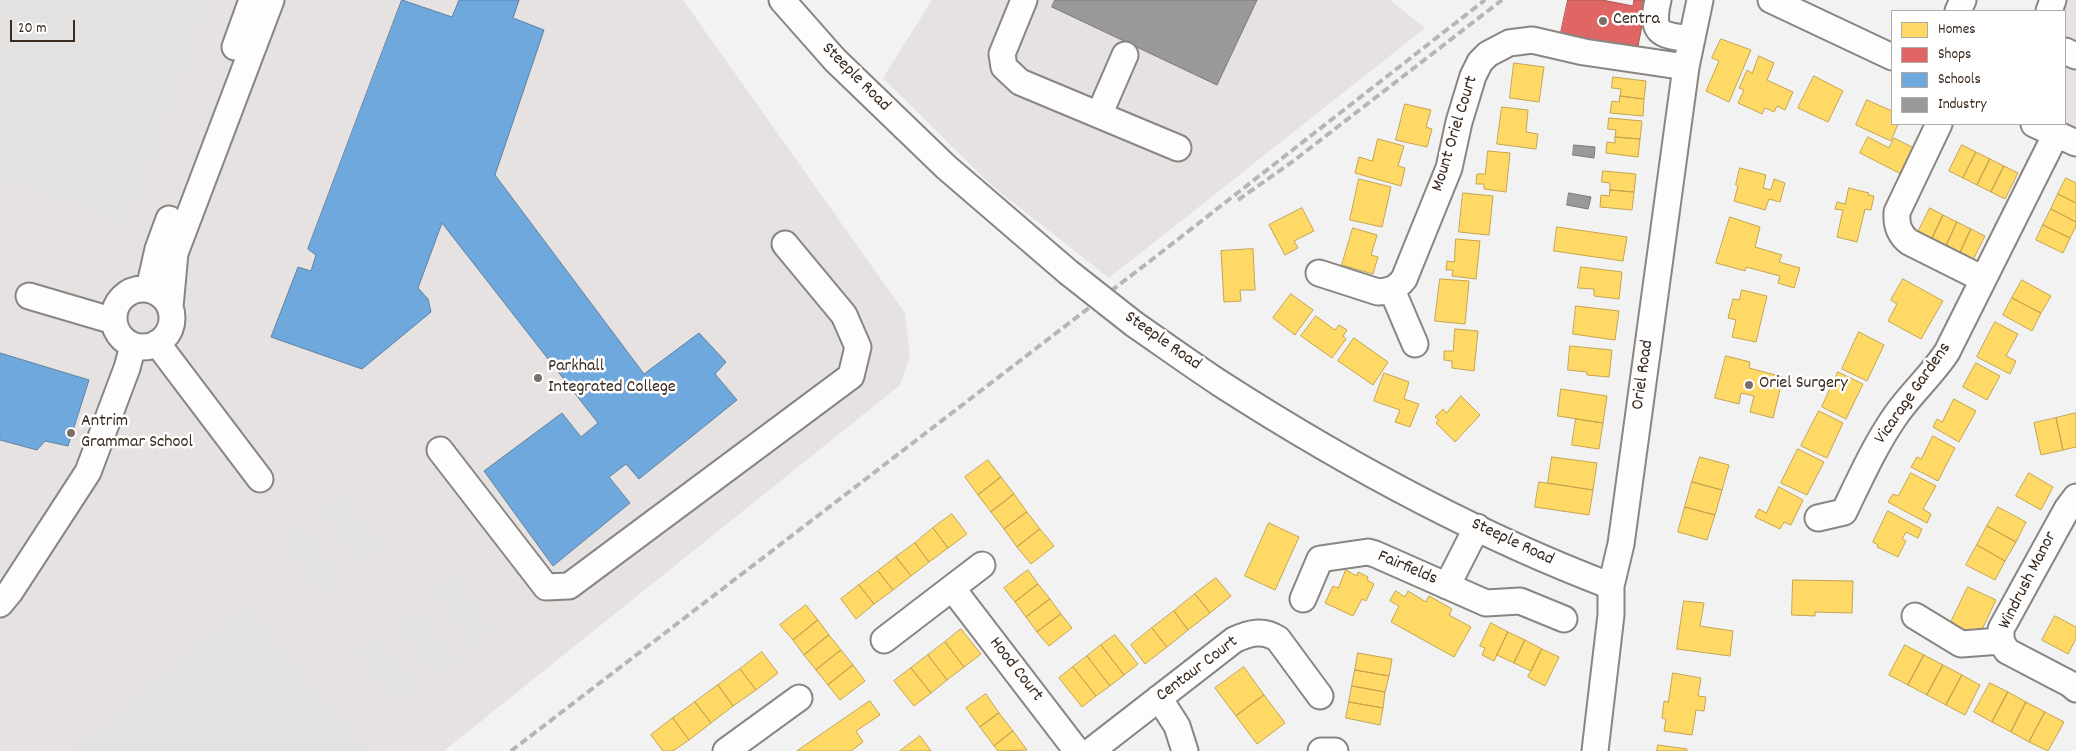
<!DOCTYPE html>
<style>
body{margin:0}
#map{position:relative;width:2076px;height:751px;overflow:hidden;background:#f3f2f2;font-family:Dekko,sans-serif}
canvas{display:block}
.legend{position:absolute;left:1891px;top:10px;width:175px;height:115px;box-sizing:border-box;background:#fff;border:1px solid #b1aaa5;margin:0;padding:6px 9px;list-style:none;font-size:15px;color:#3b2a1e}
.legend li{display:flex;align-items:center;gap:10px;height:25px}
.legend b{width:25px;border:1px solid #b1aaa5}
.scale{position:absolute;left:10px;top:20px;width:65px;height:22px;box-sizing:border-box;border:2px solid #3b2a1e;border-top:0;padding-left:6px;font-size:15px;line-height:18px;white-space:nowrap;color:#3b2a1e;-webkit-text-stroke:4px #fff;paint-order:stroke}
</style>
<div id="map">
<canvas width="2076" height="751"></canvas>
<ul class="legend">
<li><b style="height:14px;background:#ffd966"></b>Homes</li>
<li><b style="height:14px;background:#e06666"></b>Shops</li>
<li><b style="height:14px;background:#6fa8dc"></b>Schools</li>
<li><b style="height:14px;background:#999"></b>Industry</li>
</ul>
<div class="scale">20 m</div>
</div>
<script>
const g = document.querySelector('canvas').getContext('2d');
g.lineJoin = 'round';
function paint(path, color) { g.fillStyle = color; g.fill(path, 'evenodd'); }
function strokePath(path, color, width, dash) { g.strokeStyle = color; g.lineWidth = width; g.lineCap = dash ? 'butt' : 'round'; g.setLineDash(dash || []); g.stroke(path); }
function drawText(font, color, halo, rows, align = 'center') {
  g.font = font + ' Dekko,sans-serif'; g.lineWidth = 5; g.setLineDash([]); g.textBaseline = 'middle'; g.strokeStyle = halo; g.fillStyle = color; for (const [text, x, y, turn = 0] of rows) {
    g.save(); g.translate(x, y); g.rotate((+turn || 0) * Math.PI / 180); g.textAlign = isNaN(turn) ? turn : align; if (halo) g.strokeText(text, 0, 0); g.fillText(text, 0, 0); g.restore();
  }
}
paint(new Path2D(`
 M0,0H683L905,313L910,357L900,385L444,751H0Z
 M932,0H1390L1425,28L1109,278L991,185L883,78Z
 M2046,0H2076V130L2064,124L2065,11H2041Z`), '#e5e2e1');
paint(new Path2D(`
 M0,0H214L131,227L0,181Z
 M343,490L389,549L362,570L316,511Z
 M303,519L349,578L322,599L276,540Z
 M454,571L500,630L473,651L427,592Z
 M246,600L367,744L359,751H68Z
 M417,602L463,661L436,682L390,623Z
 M379,630L425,689L398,711L352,651Z`), '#e4e2e0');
const homes = new Path2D(`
 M1721,39L1751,50L1729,102L1706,91L1719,61L1712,58Z
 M1759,56L1774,63L1767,80L1793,92L1785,110L1777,106L1774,112L1765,108L1762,114L1738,103L1744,90L1739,88L1747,70L1752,73Z
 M1514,63L1544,67L1539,102L1510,98Z
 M1814,76L1843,91L1828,122L1798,108Z
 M1613,77L1646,81L1644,99L1620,96L1621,89L1612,88Z
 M1620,96L1644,99L1643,116L1610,113L1612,101L1619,102Z
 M1867,100L1892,111V124H1898L1891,141L1856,125Z
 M1405,104L1431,110L1426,127L1432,129L1427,147L1396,140Z
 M1502,107L1528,110L1526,132L1538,134L1536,149L1497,144Z
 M1609,118L1642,121L1640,139L1615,137L1616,130L1608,129Z
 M1615,137L1640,139L1638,157L1606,153L1607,142L1615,143Z
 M1868,137L1889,148L1894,138L1914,148L1901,174L1860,153Z
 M1378,139L1404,146L1398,166L1405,168L1401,186L1355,173L1359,157L1372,161Z
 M1962,145L1976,152L1963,178L1949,171Z
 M1488,151L1510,153L1506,192L1484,189V184H1476L1477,174H1485Z
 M1976,152L1990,159L1977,185L1963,178Z
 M1990,159L2004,166L1991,192L1977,185Z
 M2004,166L2018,173L2005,199L1991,192Z
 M1740,168L1766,175L1763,188L1771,190L1774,179L1785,183L1780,202L1769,199L1765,210L1734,201L1738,186L1736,185Z
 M1603,171L1636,174L1634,192L1610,190V183L1602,182Z
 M2066,178L2076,183V203L2058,194Z
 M1359,179L1391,187L1382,227L1350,220Z
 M1849,188L1869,193L1868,195L1874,196L1871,210L1865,209L1857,242L1837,237L1843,210L1835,209L1837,202L1845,204Z
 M1610,190L1634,192L1632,210L1600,207L1601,195L1609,196Z
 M1463,193L1493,196L1489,235L1459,232Z
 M2058,194L2076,203V222L2051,209Z
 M1302,208L1314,231L1294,241L1298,248L1285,255L1269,225Z
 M1930,208L1943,215L1931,241L1917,234Z
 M2051,209L2076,222V226L2070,238L2043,225Z
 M1943,215L1957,222L1945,248L1931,241Z
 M1730,217L1760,227L1755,247L1782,255L1779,262L1800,268L1794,288L1778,283L1780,276L1746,267L1745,271L1716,263Z
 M1957,222L1971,229L1959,255L1945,248Z
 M2043,225L2070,238L2063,253L2036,240Z
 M1557,227L1627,237L1623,261L1554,251Z
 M1353,228L1377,235L1371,255L1378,257L1373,274L1342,265Z
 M1971,229L1985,236L1972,262L1959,255Z
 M1456,239L1480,241L1476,279L1452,276L1453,270H1446L1447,261L1454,262Z
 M1253,249L1255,290H1240L1241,301L1224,302L1221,251Z
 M1581,267L1622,272L1619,299L1594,296V289L1578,288Z
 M1440,279L1469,281L1465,324L1435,321Z
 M1903,279L1943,301L1921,339L1888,321L1897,304L1891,300Z
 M2022,280L2051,296L2041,313L2012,298Z
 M1742,290L1767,296L1756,342L1732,337L1736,320L1728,318L1733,299L1739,300Z
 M1291,294L1313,310L1295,335L1273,318Z
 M2012,298L2041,313L2032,331L2003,315Z
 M1576,306L1619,311L1615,340L1573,334Z
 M1316,316L1335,330L1339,325L1347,330L1343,336L1346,339L1332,358L1301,336Z
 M1995,322L2018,334L2006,356L2016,361L2010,374L1977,357Z
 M1455,329L1478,331L1474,371L1452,368V361L1444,360V351H1453Z
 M1859,332L1884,345L1867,381L1842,369Z
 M1354,338L1388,362L1373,385L1338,361Z
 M1570,346L1612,350L1609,377L1587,375V372L1568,370Z
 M1726,356L1750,362L1749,368L1783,377L1773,418L1750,412L1754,396L1741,393L1739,404L1715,398Z
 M1976,363L2000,376L1987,400L1963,387Z
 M1838,372L1863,384L1846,419L1822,407Z
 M1384,373L1409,382L1404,399L1419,404L1410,427L1395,422L1400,410L1374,401Z
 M1561,389L1607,396L1603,423L1558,416Z
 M1461,396L1480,415L1455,442L1436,423L1439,420L1435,417L1443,409L1446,413Z
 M1954,399L1976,411L1959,442L1933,427L1937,419L1942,422Z
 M1819,411L1843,423L1827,458L1801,446Z
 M2076,413V447L2063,450L2056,418Z
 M2056,418L2063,450L2041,455L2034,423Z
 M1576,419L1603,423L1599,449L1572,445Z
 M1933,436L1955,448L1938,481L1911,467L1917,457L1921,459Z
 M1798,449L1824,462L1807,495L1781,483Z
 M1552,457L1597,463L1593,490L1548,483Z
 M1700,457L1729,465L1722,490L1692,482Z
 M988,460L1001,477L978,495L965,477Z
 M1911,473L1936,486L1923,509L1931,514L1927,523L1888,502L1893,494L1898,496Z
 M2029,473L2053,487L2041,510L2016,496Z
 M1001,477L1014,494L991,512L978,495Z
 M1539,482L1593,490L1589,515L1535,507Z
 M1692,482L1722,490L1715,515L1685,507Z
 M1779,487L1803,500L1791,525L1784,522L1780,529L1755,517L1759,509L1766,513Z
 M1014,494L1027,512L1004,529L991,512Z
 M1685,507L1715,515L1707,540L1678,532Z
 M1998,507L2026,522L2016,542L1987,526Z
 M1888,511L1922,529L1918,538L1906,532L1902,539L1906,541L1898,557L1877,547L1878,545L1873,542Z
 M1027,512L1040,529L1017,547L1004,529Z
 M952,514L967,534L948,548L933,528Z
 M1269,523L1299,537L1275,590L1245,576Z
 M1987,526L2016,542L2005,561L1977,545Z
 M933,528L948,548L929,562L915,543Z
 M1040,529L1054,546L1031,564L1017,547Z
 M915,543L929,562L911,576L896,557Z
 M1977,545L2005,561L1995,580L1966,565Z
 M896,557L911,576L893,590L878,571Z
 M1028,570L1038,584L1015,602L1004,588Z
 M1346,570L1357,576L1358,572L1368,577L1367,580L1374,584L1366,601L1362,599L1353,616L1325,603L1333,586L1338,588Z
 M878,571L893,590L874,604L859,585Z
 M1216,578L1231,596L1210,613L1195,594Z
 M1793,580L1853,581L1852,613L1815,612V616L1792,615Z
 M1038,584L1050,599L1026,617L1015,602Z
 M859,585L874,604L856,619L841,599Z
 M1968,587L1996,600L1978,638L1950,624Z
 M1396,591L1405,597L1408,591L1426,602L1429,596L1452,609L1449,615L1471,627L1454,657L1391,622L1399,606L1390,601Z
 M1195,594L1210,613L1188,630L1174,611Z
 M1050,599L1061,614L1037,632L1026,617Z
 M1684,601L1704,603L1700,626L1733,631L1730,656L1677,649Z
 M806,605L818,620L793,640L780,625Z
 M1174,611L1188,630L1167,647L1152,628Z
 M1061,614L1072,628L1049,646L1037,632Z
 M2055,616L2076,627V639L2068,654L2042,640Z
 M818,620L829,635L804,655L793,640Z
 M1491,623L1508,632L1494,661L1482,655L1485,648L1480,646Z
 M1152,628L1167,647L1145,664L1131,645Z
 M961,629L981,654L964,667L945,642Z
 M1508,632L1525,640L1514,663L1497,655Z
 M829,635L841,650L816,670L804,655Z
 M1115,635L1138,664L1124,675L1101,645Z
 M1525,640L1542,649L1531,671L1514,663Z
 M945,642L964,667L947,680L928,655Z
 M1101,645L1124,675L1110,686L1087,656Z
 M1905,645L1924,655L1908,685L1889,675Z
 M1542,649L1559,657L1545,686L1528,677Z
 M841,650L853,665L828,685L816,670Z
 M762,652L778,673L756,690L740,669Z
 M1358,653L1392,659L1389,676L1355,670Z
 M928,655L947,680L931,693L911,668Z
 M1924,655L1943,665L1927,695L1908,685Z
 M1087,656L1110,686L1096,696L1073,667Z
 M853,665L865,681L840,700L828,685Z
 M1943,665L1962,675L1946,705L1927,695Z
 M1073,667L1096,696L1082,707L1059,678Z
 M1244,667L1264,695L1236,716L1215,688Z
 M911,668L931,693L914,706L894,681Z
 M740,669L756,690L733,706L718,685Z
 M1355,670L1389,676L1385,692L1352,686Z
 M1673,673L1701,678L1698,696L1706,697L1704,711L1696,710L1692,735L1664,731L1666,719L1662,718L1664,701L1668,702Z
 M1962,675L1980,685L1965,715L1946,705Z
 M1990,683L2008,692L1992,722L1974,712Z
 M718,685L733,706L711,723L695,702Z
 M1352,686L1385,692L1383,708L1349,702Z
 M2008,692L2026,702L2011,732L1992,722Z
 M986,694L999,713L980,727L966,708Z
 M1264,695L1285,723L1257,744L1236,716Z
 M870,701L880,715L856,731L863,742L851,751H797Z
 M695,702L711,723L689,740L673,718Z
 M1349,702L1383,708L1380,725L1346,718Z
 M2026,702L2045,712L2029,742L2011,732Z
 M2045,712L2064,722L2048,751L2029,742Z
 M999,713L1013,731L994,746L980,727Z
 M673,718L689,740L673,751H663L651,735Z
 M1013,731L1027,750L998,751L994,746Z
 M920,736L931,751H900Z
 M1658,745L1687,749V751H1657Z`);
paint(homes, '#ffd966');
strokePath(homes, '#c4a450', 1);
const shops = new Path2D(`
 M1568,0H1602L1633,6L1634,0H1647L1637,51L1560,37Z`);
paint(shops, '#e06666');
strokePath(shops, '#ae5450', 1);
const schools = new Path2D(`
 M402,0L452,17L459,0H519L513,18L544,30L495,175L644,374L699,333L726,362L715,374L737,400L639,479L626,464L609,477L630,503L553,566L484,471L562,413L581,437L598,423L442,223L418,288L428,299L431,312L362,369L271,337L298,267L311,271L316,255L308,249Z
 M0,353L89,380L68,446L45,441L37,450L0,440Z`);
paint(schools, '#6fa8dc');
strokePath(schools, '#5f82a3', 1);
const industry = new Path2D(`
 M1055,0H1257L1217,85L1052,7Z
 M1574,145L1595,147L1594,158L1573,155Z
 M1569,193L1591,197L1588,209L1567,205Z`);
paint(industry, '#999');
strokePath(industry, '#7d7874', 1);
const minor = new Path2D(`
 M782,0L835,60L946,167L1068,272
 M1024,0L1002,54L1004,67L1020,82L1178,148
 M1658,0C1650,35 1661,35 1692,39
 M1771,0L1892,57
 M1958,11L1963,0
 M2049,11L2053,0
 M235,47L252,0
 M2065,51L2076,56
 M1099,115L1125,55
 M1939,124L1897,212C1896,225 1899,234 1909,242L1983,279
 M2034,124L2076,143
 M1319,273L1378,292C1391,291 1396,289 1404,279L1449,168L1459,122L1473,76L1480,62L1488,54L1509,43L1532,40L1584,52L1686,67
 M114 318a29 29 0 1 1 58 0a29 29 0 1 1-58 0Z
 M149,289L158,249L169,219
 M1392,290L1415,344
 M29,296L114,321
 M170,307L175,253L271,0
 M1134,324C1163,344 1192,365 1221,384C1344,463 1474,534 1611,586
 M157,343L260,479
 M440,450L546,587L569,586L851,376L858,347L844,315L785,244
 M2076,497L2067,509L2001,629V641L2007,651L2070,684L2076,689
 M1818,518L1844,512C1860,479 1875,445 1896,415C1912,392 1932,375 1947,352L2056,134
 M1447,586L1477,527
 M952,588L1077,751
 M1303,599L1320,559L1368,552L1375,554L1486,603L1520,601L1564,619
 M0,604L10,592L88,472L127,368L133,346
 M1915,616L1961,644L2001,641
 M884,640L982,565
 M1159,698L1177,726L1185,751
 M726,751L799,698
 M1091,751L1234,640C1249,633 1263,629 1278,639L1320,696
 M1321,751H1335
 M1595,751L1611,615V586L1621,544L1686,67L1700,0`);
strokePath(minor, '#898582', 29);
strokePath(minor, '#fdfdfd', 25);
strokePath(new Path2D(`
 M1238,200L1292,162L1502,0
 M511,751L1154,258L1485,0`), '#b8b6b4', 4, [8, 4]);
const minorBridge = new Path2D(`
 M1068,272L1134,324`);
strokePath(minorBridge, '#898582', 29, []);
strokePath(minorBridge, '#fdfdfd', 25);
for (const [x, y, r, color] of [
 [1603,21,5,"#7b7068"],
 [538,378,5,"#7b7068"],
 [1749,385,5,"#7b7068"],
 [71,433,5,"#7b7068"]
]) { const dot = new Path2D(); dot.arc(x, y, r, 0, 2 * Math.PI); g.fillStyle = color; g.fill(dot); strokePath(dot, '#fff', 2); }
drawText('18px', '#3b2a1e', '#fff', [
 ["Centra",1613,21],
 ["Parkhall",548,368],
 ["Integrated College",548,389],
 ["Oriel Surgery",1759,385],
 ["Antrim",81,423],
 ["Grammar School",81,444]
], 'left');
drawText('18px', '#3b2a1e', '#fff', [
 ["Steeple Road",855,78,45],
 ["Mount Oriel Court",1456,134,-73],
 ["Steeple Road",1162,342,35],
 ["Oriel Road",1644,375,-82],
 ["Vicarage Gardens",1914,394,-55],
 ["Steeple Road",1512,543,25],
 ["Fairfields",1407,569,23],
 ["Windrush Manor",2029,581,-63],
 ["Hood Court",1015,670,52],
 ["Centaur Court",1198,670,-37]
]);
</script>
